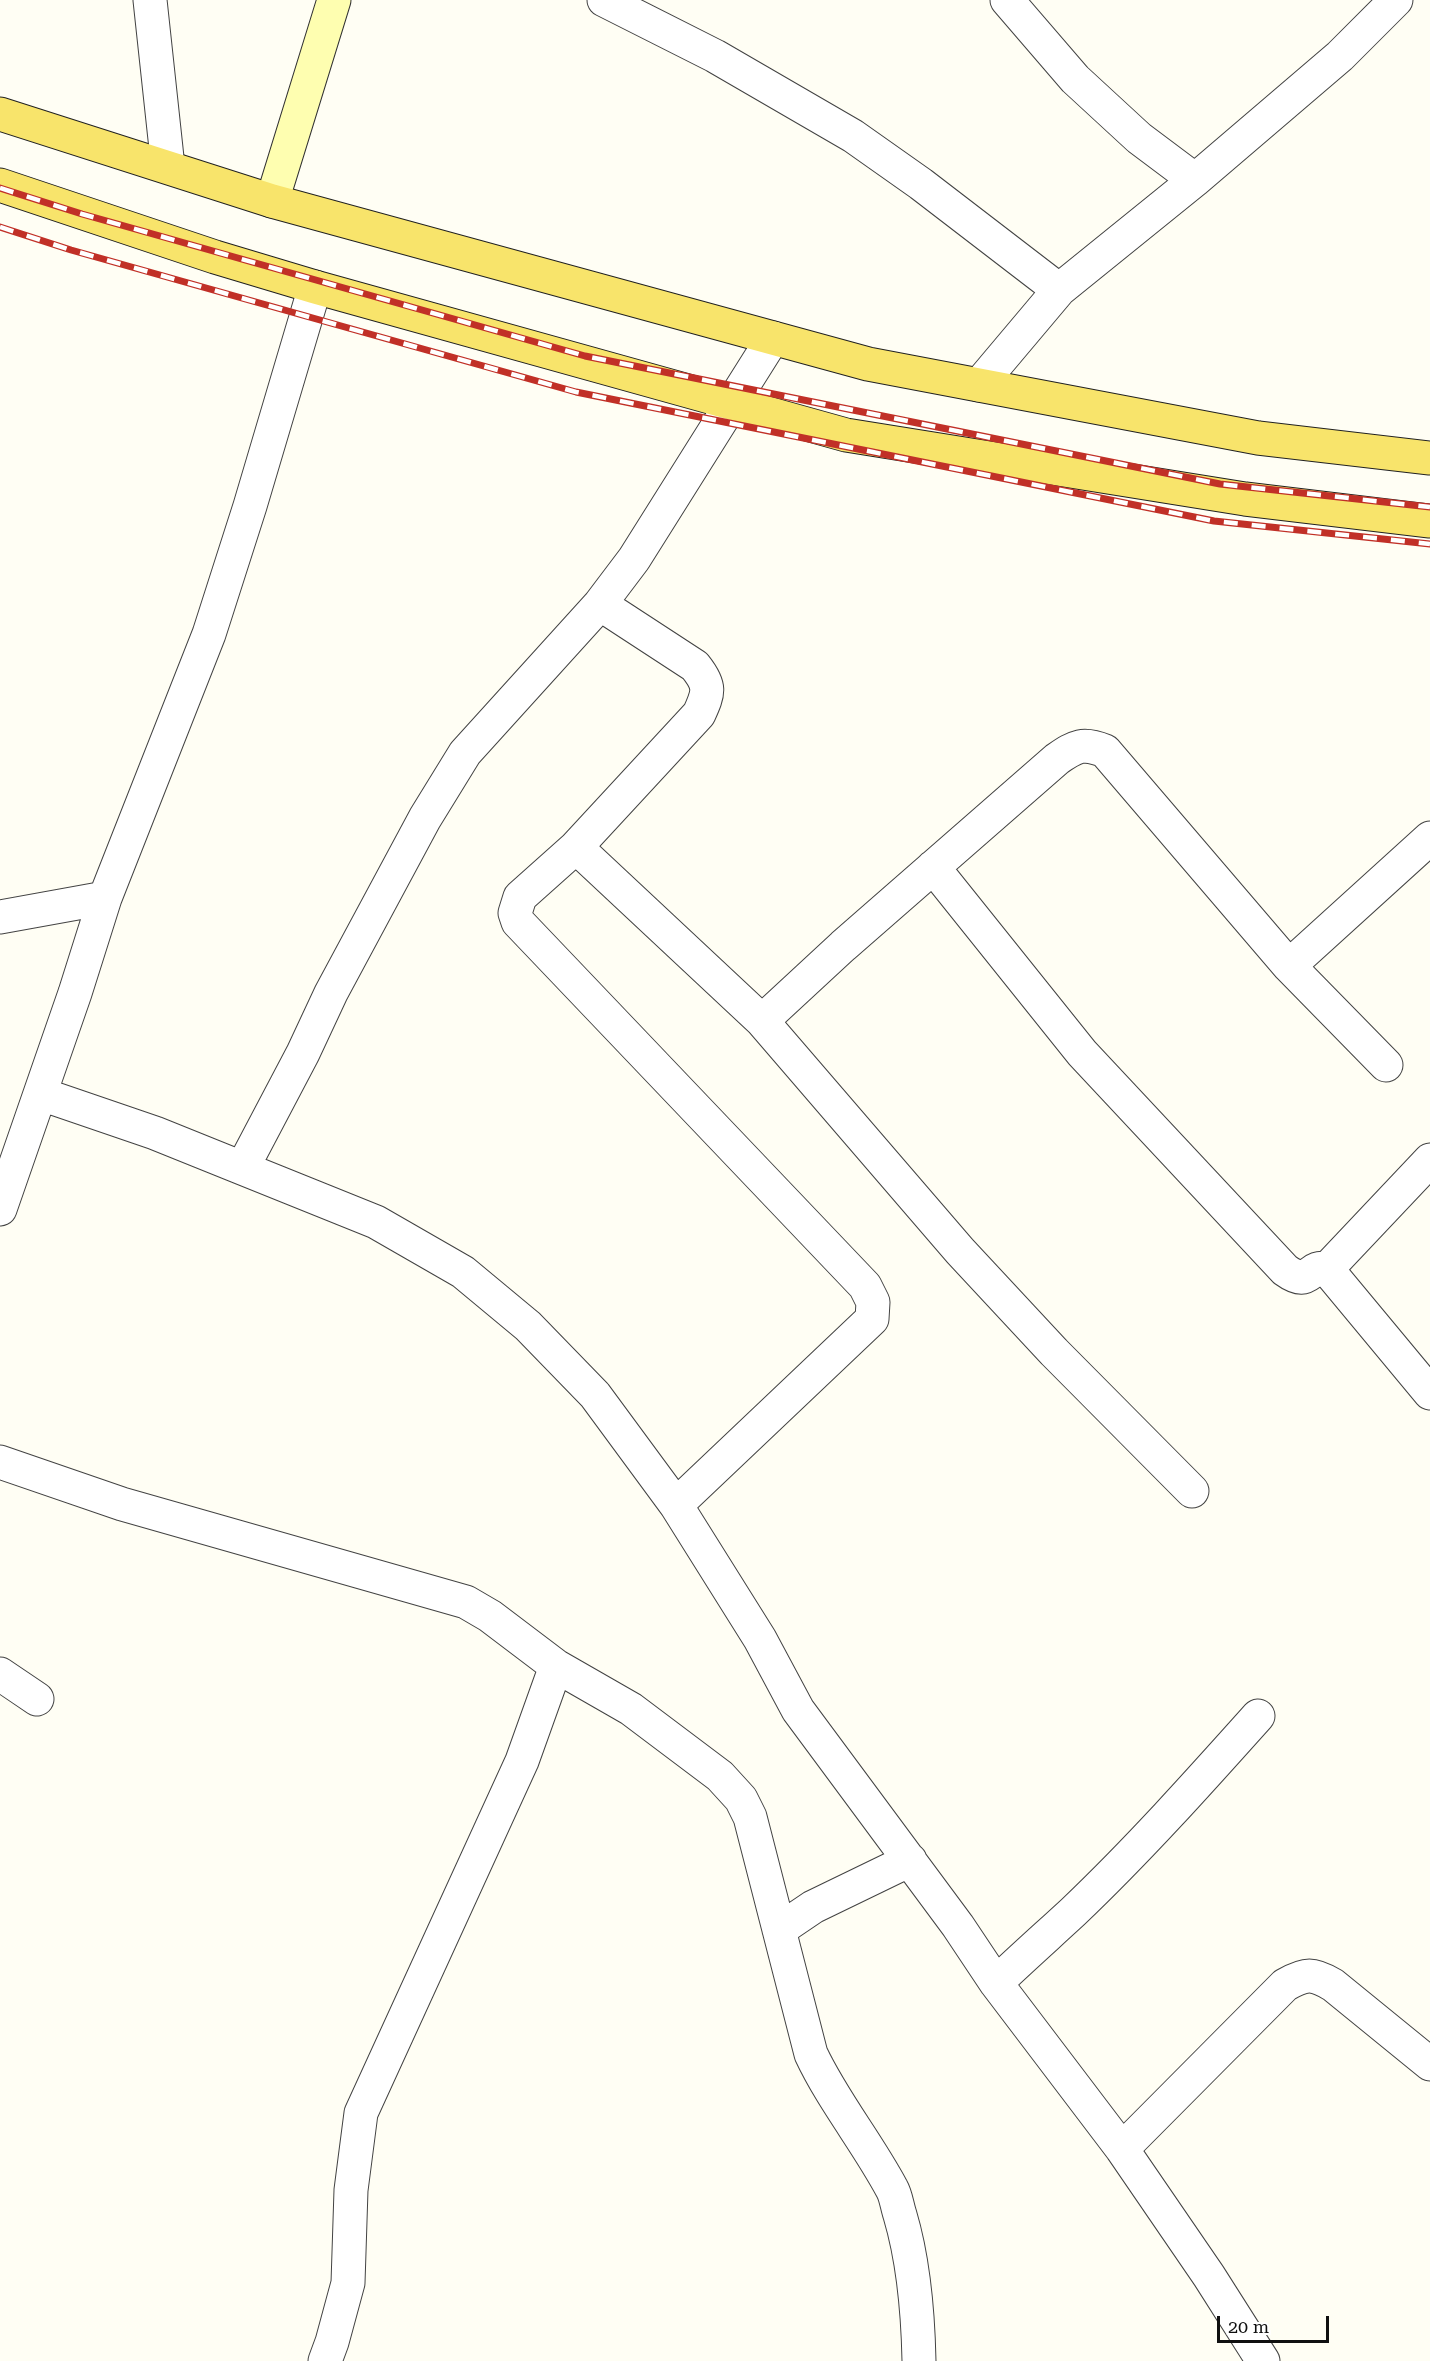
<!DOCTYPE html>
<style>
body{margin:0}
#map{position:relative;width:1430px;height:2361px;overflow:hidden;background:#fffef4;font-family:"Roboto Serif",serif}
canvas{display:block}
.scale{position:absolute;left:1217px;top:2316px;width:112px;height:27px;box-sizing:border-box;border:3px solid #101010;border-top:0;padding-left:8px;font-size:18px;line-height:21px;white-space:nowrap;color:#101010;-webkit-text-stroke:4px #fff;paint-order:stroke}
</style>
<div id="map">
<canvas width="1430" height="2361"></canvas>
<div class="scale">20 m</div>
</div>
<script>
const g = document.querySelector('canvas').getContext('2d');
g.lineJoin = 'round';
function strokePath(path, color, width, dash) { g.strokeStyle = color; g.lineWidth = width; g.lineCap = dash ? 'butt' : 'round'; g.setLineDash(dash || []); g.stroke(path); }
const street = new Path2D(`
 M150,0L168,167
 M604,0L715,56L853,136L921,184L1059,290
 M1007,0L1075,79L1139,138L1195,180
 M979,385L1059,290L1195,180L1340,56L1396,0
 M600,604L695,666C711,686 709,692 699,714L576,847L520,897L515,913L518,922L865,1286L873,1302L872,1319L676,1505
 M576,847L762,1021L960,1251L1054,1352L1192,1491
 M933,867L1082,1053L1285,1270C1311,1289 1307,1264 1327,1269L1430,1393
 M0,917L105,898
 M1289,966L1430,838
 M762,1021L843,946L1057,759C1076,746 1083,742 1105,751L1289,966L1386,1065
 M41,1094L155,1133L376,1222L463,1272L528,1326L595,1395L676,1505L760,1639L798,1710L958,1926L996,1983L1122,2149L1209,2276L1263,2361
 M243,1167L303,1053L331,993L425,818L465,753L600,604L634,559L773,338
 M0,1209L75,993L105,898L209,634L250,506L315,287
 M1327,1269L1430,1160
 M0,1462L122,1504L466,1602L490,1616L556,1666L631,1709L720,1776L741,1799L750,1817L811,2054C833,2101 867,2142 892,2189C896,2196 897,2206 900,2215C914,2262 918,2312 919,2361
 M0,1674L37,1699
 M779,1930L813,1907L910,1860
 M996,1983C1021,1959 1047,1936 1073,1912C1138,1850 1198,1783 1258,1716
 M1122,2149L1285,1985C1306,1973 1313,1973 1333,1985L1430,2064
 M325,2361L332,2342L348,2283L351,2190L361,2113L522,1761L556,1666`);
const secondary = new Path2D(`
 M272,201L334,0`);
const primary = new Path2D(`
 M0,114L272,201L868,364L1258,438L1430,458
 M0,185L215,257L315,287L846,435L1245,499L1430,521`);
strokePath(street, '#434343', 35);
strokePath(secondary, '#323232', 35);
strokePath(primary, '#212121', 35);
strokePath(street, '#fff', 33);
strokePath(secondary, '#fefeb0', 33);
strokePath(primary, '#f8e46b', 33);
const rail = new Path2D(`
 M0,188L82,214L585,356L1220,484L1430,507
 M0,227L71,250L576,392L1214,521L1430,544`);
strokePath(rail, '#c13027', 7);
strokePath(rail, '#fff', 4.5, [14]);
</script>
